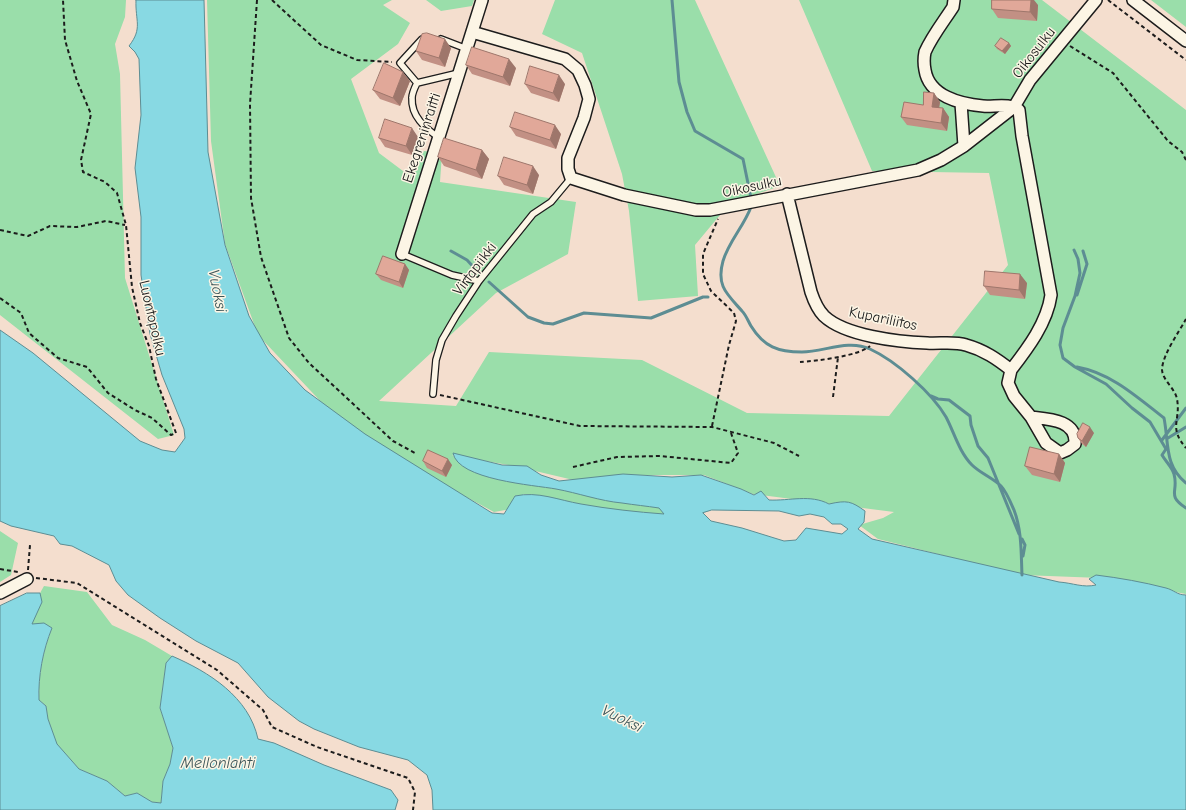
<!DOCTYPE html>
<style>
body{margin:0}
canvas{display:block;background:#f4dece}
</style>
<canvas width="1186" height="810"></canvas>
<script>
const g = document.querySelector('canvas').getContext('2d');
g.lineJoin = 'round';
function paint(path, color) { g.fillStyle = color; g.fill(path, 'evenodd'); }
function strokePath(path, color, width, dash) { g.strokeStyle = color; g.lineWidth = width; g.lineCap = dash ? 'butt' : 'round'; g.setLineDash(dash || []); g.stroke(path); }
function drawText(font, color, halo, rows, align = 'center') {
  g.font = font + ' "Comic Neue",sans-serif'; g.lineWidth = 3; g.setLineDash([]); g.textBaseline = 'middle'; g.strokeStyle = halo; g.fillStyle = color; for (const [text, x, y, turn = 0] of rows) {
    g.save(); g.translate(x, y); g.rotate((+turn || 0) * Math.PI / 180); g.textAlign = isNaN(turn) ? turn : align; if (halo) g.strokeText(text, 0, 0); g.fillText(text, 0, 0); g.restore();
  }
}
paint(new Path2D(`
 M0,0H126L125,17L115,44L120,74L125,278L174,435L158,439L0,315Z
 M207,0H392L383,5L410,23L398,44L351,79L379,153L407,174L424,151L442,153L440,182L576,202L568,254L496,293L379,401L456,406L489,352L642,360L747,413L889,416L1008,265L989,173L872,171L799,0H1042L1186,110V594L1101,578L1022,575L878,539L859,525L883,518L894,512L753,494L704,475H616L603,479L582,482L514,466L452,455L466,464L672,507L675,515H636L524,494L511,509L494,512L431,478L365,437L325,406L258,335L225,244L211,141Z
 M426,0H474L472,6L441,11Z
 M555,0H695L780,186L730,203L695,245L698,296L638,301L629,211L622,174L582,53L542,34Z
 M1151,0H1186V27Z
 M0,531L18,543L11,575L0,582Z
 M44,586L87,592L112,625L145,640L172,656L166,663L160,708L173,748L170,764L163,781L161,803L152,802L137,793L125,796L107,781L79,769L56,744L48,719L46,706L39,700C38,676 43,651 52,628L31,624L41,602L40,593Z`), '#9adeaa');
const water = new Path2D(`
 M136,0H204L208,152L225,245L249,316L270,353L305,390L365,434L492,513L504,514L515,496C538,491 558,500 581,504C609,509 637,512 664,514L659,508C646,506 635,505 622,503C600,501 578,493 556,489C534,485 458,480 453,453L502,465L527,466L541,475L559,481L623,474L672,477L701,475L741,489L754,495L761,491L769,500C790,501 810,494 829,504C847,500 851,501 865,511L864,522L858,529L872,539L1059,582C1073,583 1083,588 1096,585L1089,579L1096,575C1120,578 1143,582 1166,588C1174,590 1177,595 1186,595V810H433L432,790L427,775L408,760L359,747L314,729L299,721L268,697L238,663L196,641L160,618L128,595L116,581L109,565L72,546L60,544L54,536L11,526L0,521V330L33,353L140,441L162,450L175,452L185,438L184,429L162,375L150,334L141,275V217L135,168L141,115L139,59L135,52L129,46C143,28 135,21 136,0ZM712,510L779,511L799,516L810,514L824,517L832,524H841L848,529L842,534L806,528L796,540L784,541L742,528L711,521L703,513Z
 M27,593H40L42,602L32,624L44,623L52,628C43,650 38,676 39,700L46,706L48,719L57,744L79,769L107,781L125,796L137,793L152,802L161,803L163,781L170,764L173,748L160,708L166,663L172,656C209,672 249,697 258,739L274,743L324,765L391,790L398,800L395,810H0V606Z`);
paint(water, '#88d9e3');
strokePath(water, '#5d8d93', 1);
strokePath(new Path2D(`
 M672,0L679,82L687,112L695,131L743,159L751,198
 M751,207C744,226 729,241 723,261C716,286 727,294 742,311C746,315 748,321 751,326C764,347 778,352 802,352C824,352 848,339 870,349C896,361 932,393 946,417C954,432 959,452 972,465C980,473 993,478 1001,486C1006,491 1011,503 1014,510C1022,531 1021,553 1022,575
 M1074,250L1078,259L1080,273L1075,296L1063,328L1060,345L1063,358L1075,367L1106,384L1132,408L1150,422L1166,449L1162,455C1166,462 1172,467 1174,474C1179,492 1166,495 1186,508
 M451,251L467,260L479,273
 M489,282L528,317L544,323L553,324L584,313L651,318L703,297H708
 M1077,295L1087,264L1083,251
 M1077,367C1111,373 1137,397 1164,418C1169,443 1164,465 1186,483
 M931,396L938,399L949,400L970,416L971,425L978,446L988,458L1019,534
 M1168,438L1186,427
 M1162,440L1186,408
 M1022,539L1025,545L1023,556`), '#5d8d93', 3);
const lane = new Path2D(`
 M425,38L422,39L400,63L417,83L459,73
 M441,39L467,49
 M417,83C415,87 412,93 412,98C411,116 425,128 438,137
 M402,254L452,275L479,281
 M433,394L436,360L442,340L456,316L479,281L533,214L551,202L571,178`);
const street = new Path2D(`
 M954,0L953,7C944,21 932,36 925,52C924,57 924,65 925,70C929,96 960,104 983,106C994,107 1010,103 1019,110L1022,136L1051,295C1047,323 1028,348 1011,370
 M1133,0L1186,41
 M472,32L565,59L578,70L585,85L589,99L584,118L568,158V169L571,178L624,195L696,210H710L918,170L941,160L964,146L1014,107L1030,80L1096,0
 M961,103L964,146
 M787,194L811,292C814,301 818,310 824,316C845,336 899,342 927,343C939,344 954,341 966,345C984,350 997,359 1011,370L1008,383L1014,396L1031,417L1046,443L1060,453L1067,450L1075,444C1077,420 1049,419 1031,417
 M402,254L482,0
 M0,593L27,579`);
strokePath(lane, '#1c1c1c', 8);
strokePath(street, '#1c1c1c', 14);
strokePath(new Path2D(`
 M257,0L250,104L251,198L261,257L289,338L309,363L393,441L415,453
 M272,0L321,45L357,60L392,62
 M1108,0L1186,60
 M1070,46L1113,73L1168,141L1182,152L1186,160
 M0,230L28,236L50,226L77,227L106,221L125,225
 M0,298L21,313L29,333L58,358L87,367L108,393L135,410L152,418L171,435L176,433L156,379L149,346L140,323L132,287L126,225L117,193L105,182L83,172L81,160L91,114L77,81L65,40L63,0
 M1186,319C1179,332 1163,354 1162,369C1162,380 1175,388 1177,399C1181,421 1168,427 1186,448
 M800,362C816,361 859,356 870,346
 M440,395L580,426L712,427L774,443L799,456
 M833,397L838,357
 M712,426L729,345L736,321L734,313L711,291L703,274V254L718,219
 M573,467L617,457L660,456L731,463L738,453L731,433
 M0,569L18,572
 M28,570L30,545
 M36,578L77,583L217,670L263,710L272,727L317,747L408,778L415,792L413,810`), '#1c1c1c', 2, [4, 3]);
strokePath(lane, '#fcf5e5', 5.5);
strokePath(street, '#fcf5e5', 11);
paint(new Path2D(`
 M1038,5L1037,21L998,18L992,9Z
 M1009,43L1011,46L1005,54L997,49L995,46Z
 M451,48L445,67L422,60L416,51Z
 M466,65L516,68L510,86L472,74Z
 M410,81L400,106L380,99L373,90Z
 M525,84H565L559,102L531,93Z
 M934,93L940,102L939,108H943L949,117L947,131L907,125L901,117L923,105Z
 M510,127L561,134L556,149L516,136Z
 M418,137L412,155L385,147L379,138Z
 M482,150L489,159L482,179L444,166L438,157Z
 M539,175L533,194L504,185L498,176Z
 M405,264L409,270L403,288L381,280L376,274Z
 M1027,283L1025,299L990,295L984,286Z
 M1094,433L1086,447L1082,444L1078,438Z
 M1059,454L1065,463L1060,482L1032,475L1025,466Z
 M423,461L452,465L446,477L427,468Z`), '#c29084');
paint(new Path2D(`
 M1031,0H1034L1038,5L1037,21L1030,12Z
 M445,39L451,48L445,67L439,58Z
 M1009,43L1011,46L1005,54L1002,51Z
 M509,59L516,68L510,86L503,77Z
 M403,72L410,81L400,106L393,98Z
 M559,75L565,84L559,102L553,93Z
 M934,93L940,102L938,115L932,107Z
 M943,108L949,117L947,131L941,123Z
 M555,125L561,134L556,149L550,140Z
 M412,128L418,137L412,155L406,146Z
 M482,150L489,159L482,179L476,170Z
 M533,166L539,175L533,194L527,185Z
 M405,264L409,270L403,288L399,282Z
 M1020,274L1027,283L1025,299L1019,290Z
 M1090,427L1094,433L1086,447L1082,441Z
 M1059,454L1065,463L1060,482L1054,474Z
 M448,459L452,465L446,477L442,471Z`), '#9e766b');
const building = new Path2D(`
 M992,0H1031L1030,12L992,9Z
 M427,33L445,39L439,58L416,51L422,34Z
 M1001,38L1009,43L1002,51L995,46Z
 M472,47L509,59L503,77L466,65Z
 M384,63L403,72L393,98L373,90Z
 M530,66L559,75L553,93L525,84Z
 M924,92L934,93L932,107L943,108L941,123L901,117L904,102L923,105Z
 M515,112L555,125L550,140L510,127Z
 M385,119L412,128L406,146L379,138Z
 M444,138L482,150L476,170L438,157Z
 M504,157L533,166L527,185L498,176Z
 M383,256L405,264L399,282L376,274Z
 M985,271L1020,274L1019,290L984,286Z
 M1083,423L1090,427L1082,441L1078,438L1077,434Z
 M1030,447L1059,454L1054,474L1025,466Z
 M428,450L448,459L442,471L423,461Z`);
paint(building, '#e1a899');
strokePath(building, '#9e766b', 1);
drawText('15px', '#1c1c1c', '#fcf5e5', [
 ["Oikosulku",1034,53,-52],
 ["Ekegreninraitti",422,138,-72],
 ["Oikosulku",752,187,-12],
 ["Virtapiikki",475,269,-53],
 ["Luontopolku",152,318,77],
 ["Kupariliitos",883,319,12]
]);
drawText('italic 16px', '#3c5558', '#fcf5e5', [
 ["Vuoksi",217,291,79],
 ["Vuoksi",622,719,26],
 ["Mellonlahti",218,763]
]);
</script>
